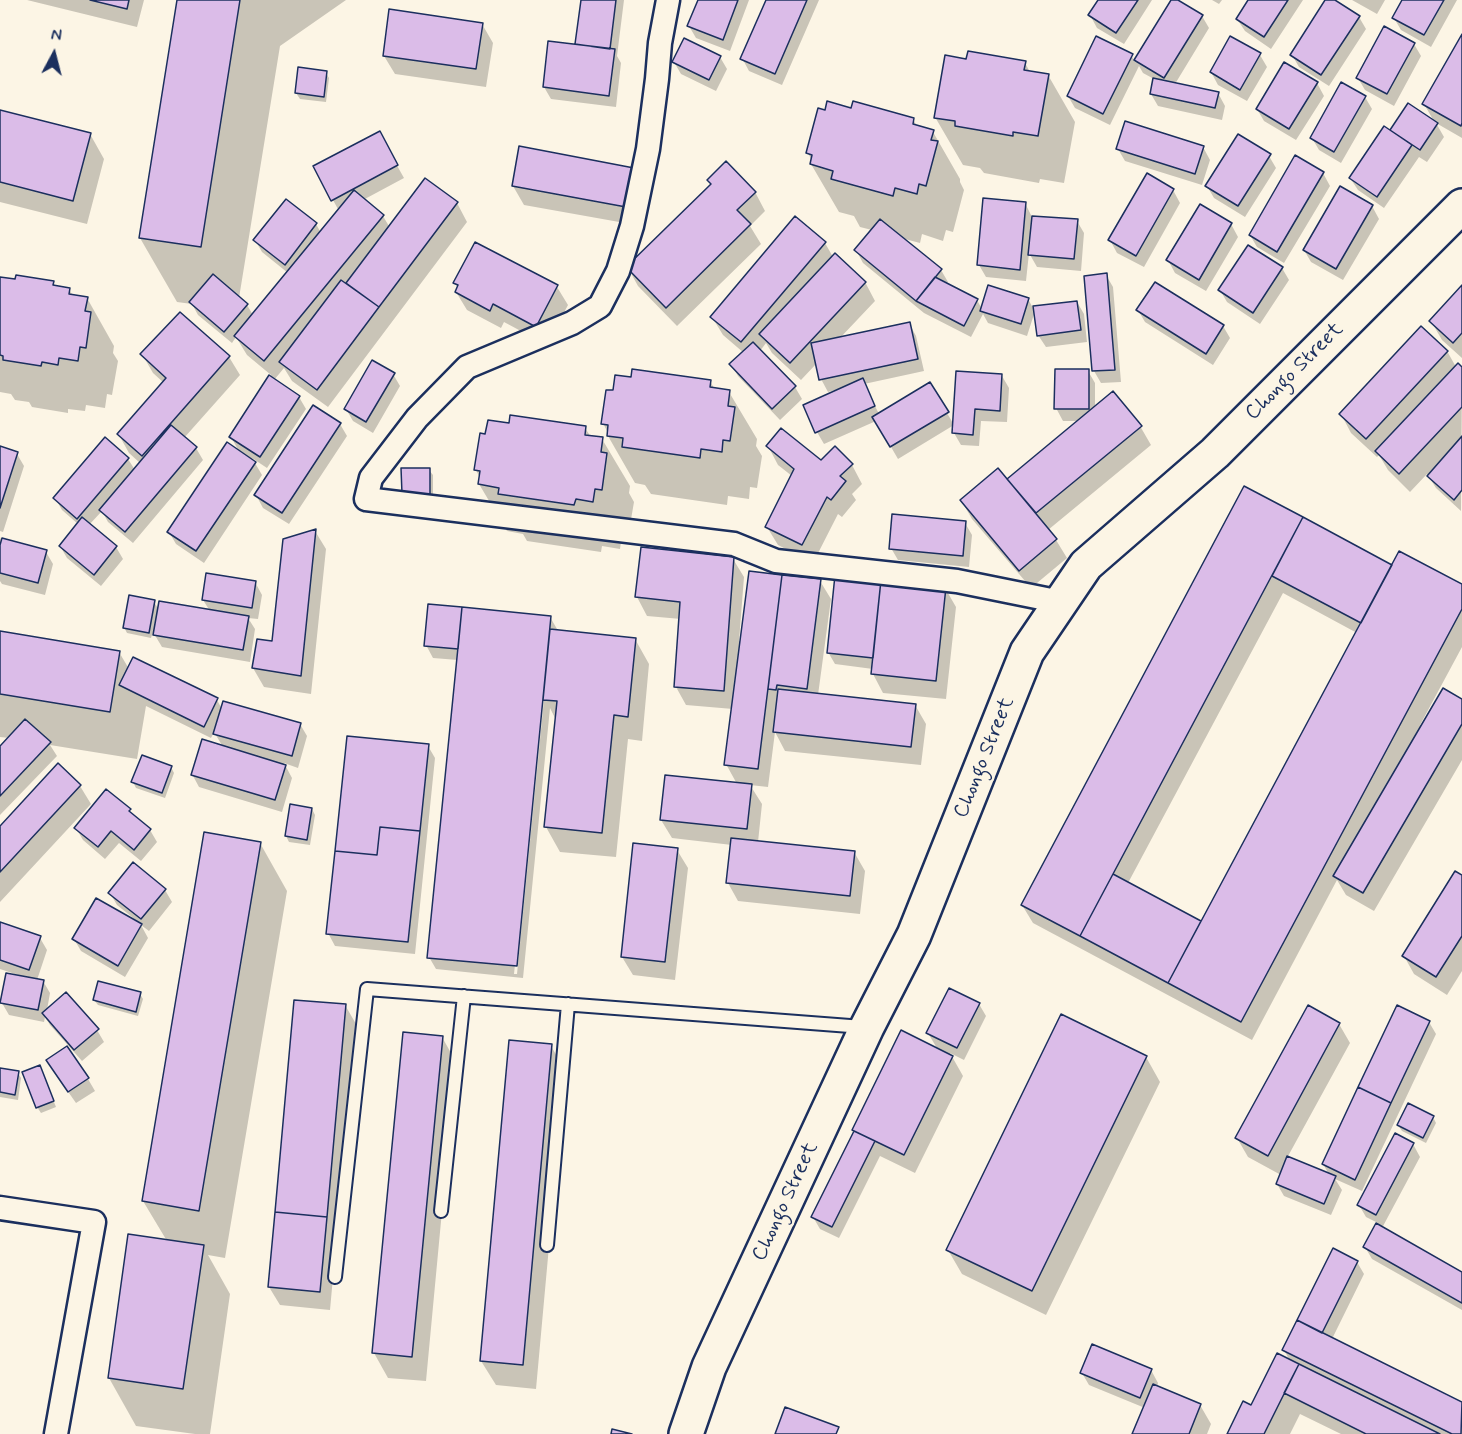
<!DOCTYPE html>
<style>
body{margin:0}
#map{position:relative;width:1462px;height:1434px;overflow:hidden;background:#fcf5e5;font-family:Mynerve,sans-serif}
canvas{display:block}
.north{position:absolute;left:24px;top:24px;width:60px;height:60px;-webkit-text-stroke:4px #fcf5e5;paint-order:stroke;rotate:7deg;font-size:16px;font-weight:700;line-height:24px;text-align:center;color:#1b2f5e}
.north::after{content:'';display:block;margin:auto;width:21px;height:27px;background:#1b2f5e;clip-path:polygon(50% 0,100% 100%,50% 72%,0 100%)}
</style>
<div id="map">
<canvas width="1462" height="1434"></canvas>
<div class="north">N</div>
</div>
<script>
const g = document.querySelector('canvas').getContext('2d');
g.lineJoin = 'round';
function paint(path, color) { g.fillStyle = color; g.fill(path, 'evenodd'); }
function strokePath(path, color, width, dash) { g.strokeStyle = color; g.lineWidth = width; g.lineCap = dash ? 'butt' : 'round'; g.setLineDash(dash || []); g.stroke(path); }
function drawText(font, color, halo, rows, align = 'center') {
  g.font = font + ' Mynerve,sans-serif'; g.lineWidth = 4.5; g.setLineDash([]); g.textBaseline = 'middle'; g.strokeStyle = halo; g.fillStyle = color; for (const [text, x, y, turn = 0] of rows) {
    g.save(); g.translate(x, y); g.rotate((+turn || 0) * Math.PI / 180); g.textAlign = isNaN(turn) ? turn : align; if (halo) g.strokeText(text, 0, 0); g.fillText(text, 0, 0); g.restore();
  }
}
paint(new Path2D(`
 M27,0H144L137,27Z
 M178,0H346L280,46L239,298L247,305L253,315L288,273L262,252L255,240L316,224L321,233L339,211L315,167L386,146L404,178L363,200L383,216L390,228L457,203L467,222L328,407L292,381L284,368L274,380L299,397L306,409L267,468L252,458L262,475L204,563L176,544L169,532L240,453L231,437L271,375L247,355L236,337L232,343L198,315L192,304L177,302L140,238Z
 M582,0H624L617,56L621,63L616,107L551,99L544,87L577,46Z
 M699,0H749L730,51L696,38L689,26Z
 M768,0H819L782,85L749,71L742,58Z
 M1099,0H1152L1124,44L1097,28L1090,15Z
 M1173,0H1175L1202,16L1209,28L1175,84L1218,93L1225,106L1222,120L1158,106L1151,94L1154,79L1143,73L1139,66L1110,125L1075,108L1068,96L1131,55L1135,62Z
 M1212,0H1222L1219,4Z
 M1250,0H1303L1271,49L1245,31L1237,19Z
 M1327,0H1333L1359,17L1366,29L1329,86L1299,67L1292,55Z
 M1352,0H1385L1377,14Z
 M1404,0H1457L1431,47L1401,30L1394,18Z
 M482,24L493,43L486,87L395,74L384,56Z
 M1462,37V138L1436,123L1444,137L1427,162L1419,157L1384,208L1358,190L1350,178L1390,132L1408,105L1435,123L1424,104Z
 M1414,44L1421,56L1394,106L1365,90L1358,78Z
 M1260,55L1267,67L1247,101L1218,85L1211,72Z
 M720,57L727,69L716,91L681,74L674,62Z
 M968,61L1025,63L1030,72L1048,75L1075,122L1064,183L1040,179L1039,183L984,173L980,168L963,165L935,117Z
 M326,73L329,78L326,102L300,99L296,93Z
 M1317,83L1324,96L1296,140L1264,121L1257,109Z
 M1365,97L1372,109L1341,163L1319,150L1312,138Z
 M852,110L913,119L918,128L933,132L960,179V182L964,190L953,232L946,230L943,241L922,234L920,243L901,238L941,270L948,282L946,284L977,300L982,309L1028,299L1033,308L1077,302L1084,314L1087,342L1046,347L1038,335L1035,311L1027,336L988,323L983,314L971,337L924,313L863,263L856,250L872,230L860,227L854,216L839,212L811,164L812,161L808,153Z
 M0,111L90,134L104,159L87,224L0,202Z
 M1203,147L1210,160L1202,185L1125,161L1118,149Z
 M1269,156L1276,168L1245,217L1214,198L1207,186Z
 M633,169L636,225L524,205L513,186Z
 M1323,173L1330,186L1284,263L1257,247L1250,235Z
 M1147,176L1173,190L1180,203L1144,267L1117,253L1110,240Z
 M709,180L755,192L765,211L750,226L761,244L677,326L638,286L628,268L712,185Z
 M1025,203L1032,217L1077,221L1084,233L1081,271L1037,267L1029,253L1026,281L986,277L979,265Z
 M1372,206L1379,219L1343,280L1311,262L1304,250Z
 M795,218L825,243L833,257L865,282L875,301L840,338L909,323L916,336L924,371L864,384L879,414L930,384L954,425L898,459L876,421L824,444L817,432L839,389L828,392L821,379L817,363L801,380L772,353L766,343L760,351L795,387L802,399L780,420L738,376L731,364L744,353L723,335L712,317Z
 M1231,224L1238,237L1206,291L1175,273L1168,260Z
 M1282,268L1289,280L1260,324L1227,302L1220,290Z
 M1106,275L1113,287L1121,382L1101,383L1094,371Z
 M0,279L53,282L56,287L69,289L73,296L87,298L114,346L113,353L118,361L112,395L107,394L105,408L86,405L85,411L68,409V413L32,407L29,402L15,400L11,394L0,392Z
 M455,283L557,287L568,305L547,345L504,322L501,328L467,310L456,292L458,288Z
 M1462,287V358L1442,340L1431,321Z
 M1138,310L1223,326L1230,338L1213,365L1145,322Z
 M1447,351L1456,367L1462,369L1461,511L1436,488L1427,474L1410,492L1388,470L1379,455L1377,457L1351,433L1341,414Z
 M142,354L229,357L240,375L184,438L196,448L203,460L133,543L108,522L102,511L89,525L116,547L123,559L101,586L67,558L60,546L78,524L62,510L55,498L105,439L128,459L135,470L140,463L129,453L119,435L164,383L153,373Z
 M1088,371L1095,383V408L1140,426L1151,445L1048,530L1056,540L1067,558L1031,588L972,519L961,500L1007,481L1080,421H1063L1056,408Z
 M393,374L400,386L373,433L353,421L346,409Z
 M1002,376L1009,388L1007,422L981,421L979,446L961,445L954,433Z
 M710,381L715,390L729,392L757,439L756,446L762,456L757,488L750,487L749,499L728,496L727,505L651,494L645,485L635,483L608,436V433L603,423Z
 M340,424L347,436L289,524L263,508L256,495Z
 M510,425L585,428L591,437L602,439L630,486L629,493L634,502L628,537L622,535L620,549L602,546L601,552L527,541L523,534L507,531L479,484L480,478L476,470L487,436Z
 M768,446L821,462L852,465L862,484L852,494L856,500L842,517L838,514L813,563L778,545L767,527L792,476L778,465Z
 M0,448L17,454L24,466L3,532L0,531Z
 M429,470L433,475V499L403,493Z
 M1245,488L1393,567L1462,586V647L1420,725L1423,726L1462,701V760L1374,911L1346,895L1337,880L1252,1040L1033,923L1022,905ZM1283,593L1357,633L1202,923L1128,884V883Z
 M965,523L972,535L969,567L898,560L891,548Z
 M315,531L326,549L311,694L264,687L253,668L274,643Z
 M0,537L1,540L46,552L53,564L45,595L2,584L0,581Z
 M733,559L744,577L739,641H741L750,572L820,581L831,599L818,695L915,705L926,724L921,765L785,751L775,732L768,787L750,785L762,804L758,842L854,852L865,871L860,914L738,901L728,883L732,845L672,838L661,820L737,784L726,764L733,709L686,705L676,687L681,619L647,616L637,597Z
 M255,582L262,595L258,619L248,618L255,629L250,662L162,647L153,632L151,638L127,633L124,627L154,602L159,610L210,611L203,600Z
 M945,588L956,607L946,699L883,693L873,674V669L835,664L828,652Z
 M550,617L557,629V632L635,639L649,664L642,741L628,739L616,857L560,852L546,827L556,720L550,708L523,978L436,969L429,957L458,660L433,658L426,645ZM542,696L544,699L517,974H514Z
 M0,633L119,652L129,669L217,700L222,709L300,724L307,736L298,768L284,763L292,778L282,812L199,787L192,774L223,747L214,732L211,738L146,706L137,759L50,745L57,756L0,815V748L9,738L0,737Z
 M428,746L435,758L415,954L335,946L328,933Z
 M171,767L174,773L165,798L136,788L133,782Z
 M80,786L91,804L0,902V828Z
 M312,809L315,815L310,845L289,842L286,836Z
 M129,810L133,816L150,830L157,842L141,861L119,843L105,859L83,840L76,828Z
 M260,843L287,891L225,1258L208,1255L230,1294L210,1434H195L136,1426L109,1378L130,1236L167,1241L143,1201Z
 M677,850L688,868L675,980L633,975L622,957Z
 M1462,877V971L1447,995L1414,974L1404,956Z
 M165,890L172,902L149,931L141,925L148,938L125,977L81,951L74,939L136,923L137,921L117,905L110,893Z
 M0,923L40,938L47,950L37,980L43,981L50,993L47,1010L97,1030L104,1042L82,1061L50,1025L45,1017L44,1022L9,1015L2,1003L18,975L0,969Z
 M140,994L143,999L138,1016L98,1005L94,1000Z
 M979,1004L986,1016L964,1060L950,1053L963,1076L915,1173L880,1156L839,1238L820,1229L813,1217L855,1132L854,1130L938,1050L928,1033Z
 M345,1005L356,1024L330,1310L280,1305L269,1287Z
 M1429,1022L1436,1034L1362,1191L1335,1179L1342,1190L1331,1215L1284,1196L1277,1184L1281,1175L1248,1157L1237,1138L1339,1024L1350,1043L1287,1158L1330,1176L1323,1164Z
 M442,1037L456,1062L426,1381L388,1378L374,1353Z
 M551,1046L565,1070L536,1389L496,1385L481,1361Z
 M1146,1057L1160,1082L1046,1315L962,1274L948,1250Z
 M0,1070L18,1073L21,1078L18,1100L0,1097Z
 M42,1072L56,1107L41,1113L37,1107Z
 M55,1073L88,1079L95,1091L76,1103Z
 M1433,1117L1436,1123L1426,1143L1402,1131L1398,1125Z
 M1413,1144L1420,1157L1382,1228L1462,1273V1310L1372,1259L1365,1247L1378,1223L1366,1217L1359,1205Z
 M1357,1262L1364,1274L1332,1339L1462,1403V1434H1341L1300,1414L1290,1434H1229L1290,1361L1284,1350Z
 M1151,1370L1158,1383L1157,1387L1200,1405L1211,1424L1207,1434H1134L1145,1408L1089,1385L1082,1373Z`), '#0003');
const building = new Path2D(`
 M90,0H129L127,9Z
 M177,0H240L201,247L139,238Z
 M581,0H616L610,49L575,44Z
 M698,0H738L723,40L687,26Z
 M766,0H807L775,74L740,59Z
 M1098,0H1138L1116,33L1088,15Z
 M1171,0H1178L1203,15L1164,78L1134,60Z
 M1248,0H1288L1264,37L1236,19Z
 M1325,0H1335L1360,16L1321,75L1290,55Z
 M1402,0H1444L1424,35L1392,18Z
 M389,9L483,23L476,69L383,56Z
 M1384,26L1415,43L1387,94L1356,78Z
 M1462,34V123L1461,126L1422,104Z
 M1096,36L1133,54L1103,114L1067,96Z
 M1230,36L1261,53L1240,90L1210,72Z
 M684,38L721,56L709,80L672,62Z
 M548,41L615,49L609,96L543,87Z
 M968,51L1026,61L1024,70L1049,74L1038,136L1013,132V136L955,126V121L934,118L945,55L966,59Z
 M1284,62L1318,82L1289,129L1256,109Z
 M298,67L327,71L324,97L295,93Z
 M1153,78L1219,92L1215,108L1150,94Z
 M1341,82L1366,96L1334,152L1310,138Z
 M827,101L851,108L853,101L914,118L913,124L934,130L931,140L938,141L926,186L919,184L917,194L895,188L893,196L831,179L833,171L810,164L812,155L806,153L818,108L825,110Z
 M1408,103L1438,123L1420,150L1390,130Z
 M0,110L91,133L73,201L0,182Z
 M1125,121L1204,146L1195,174L1116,149Z
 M1384,126L1412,145L1377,197L1349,178Z
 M380,131L398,165L331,201L313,166Z
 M1238,134L1271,154L1238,206L1205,186Z
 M519,146L634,168L626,207L512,186Z
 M1295,155L1324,172L1277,252L1249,235Z
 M726,161L756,192L737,210L751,224L666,308L626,267L711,184L707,180Z
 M1147,173L1174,189L1136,256L1108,240Z
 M425,178L458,202L379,307L346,283Z
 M1340,186L1373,205L1336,269L1303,250Z
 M354,190L384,215L264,361L234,336Z
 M983,198L1026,202L1020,270L977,265Z
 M286,199L317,223L285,265L253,240Z
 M1200,204L1232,223L1199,280L1166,260Z
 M795,216L826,242L741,342L710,317Z
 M1032,216L1078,219L1074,259L1028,255Z
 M880,219L942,269L916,301L854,250Z
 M475,242L558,285L536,327L493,304L490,311L455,292L458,285L453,283Z
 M1248,245L1283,267L1253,313L1218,290Z
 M835,253L866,282L790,363L759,334Z
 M1107,273L1115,370L1092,371L1084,276Z
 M213,274L248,304L224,332L189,302Z
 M16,275L54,281L53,285L70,288L69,294L88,297L85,311L91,312L86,348L80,347L78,361L59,358L58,365L42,362L41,366L3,360V356L0,355V277L15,279Z
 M935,277L978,299L964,326L916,301Z
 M341,280L379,307L317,390L279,362Z
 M1155,282L1224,325L1206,354L1136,310Z
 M988,285L1029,298L1021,324L980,311Z
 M1462,285V333L1453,343L1429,321Z
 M1077,301L1081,330L1037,336L1033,306Z
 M180,312L230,356L142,456L117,434L166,378L140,354Z
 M910,322L918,359L819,380L811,343Z
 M1421,326L1448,351L1366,439L1339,414Z
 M753,342L796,386L772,409L729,364Z
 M372,360L395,373L366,422L344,409Z
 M1458,363L1462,367V407L1399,474L1375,451Z
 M632,369L711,380L710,387L730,390L728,406L735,407L730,441L723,440L722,452L701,449L700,458L622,447L623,438L607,436L608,425L601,424L606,390H613L615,375L631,377Z
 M1055,369H1089V409H1054Z
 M956,371L1002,374L1000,411L975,409L973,435L952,433Z
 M269,375L300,396L260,457L229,437Z
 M863,378L875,406L815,433L803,405Z
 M930,382L949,412L890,447L872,417Z
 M1113,391L1142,426L1036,513L1007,479Z
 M313,405L341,423L282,513L254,495Z
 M510,415L586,426L585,435L603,437L601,452L607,453L602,490L595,489L593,502L576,499L574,505L498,494L499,488L478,484L480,471L474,470L480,433L485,434L488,420L509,423Z
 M171,425L197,447L125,532L99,510Z
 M781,428L821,460L835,446L853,464L840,476L846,481L831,500L827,497L802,545L765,527L794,469L766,446Z
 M1462,436V490L1454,500L1427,476Z
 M105,437L129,458L77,519L53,498Z
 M227,442L256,462L196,551L167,532Z
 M0,446L18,452L0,508Z
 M401,468H430V494H402Z
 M998,468L1057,539L1019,571L960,500Z
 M1244,486L1303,517L1080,936L1021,905Z
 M892,514L966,521L963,556L889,549Z
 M82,517L117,546L94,575L59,546Z
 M1303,517L1392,565L1361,623L1272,576Z
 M316,529L301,676L252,668L257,639L272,641L283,539Z
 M2,538L47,550L38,583L0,573V545Z
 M641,547L734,557L724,691L674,687L680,602L635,597Z
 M1399,551L1462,584V609L1241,1022L1168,983Z
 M749,571L782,575L758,769L724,765Z
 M206,573L256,581L252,608L202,600Z
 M782,575L821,579L807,689L777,685L776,690L768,689Z
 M835,575L881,580L873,658L827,653Z
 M881,580L946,587L936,681L871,674Z
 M129,595L155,600L149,633L123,628Z
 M159,601L249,616L243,650L153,635Z
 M428,604L462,607L458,649L424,646Z
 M462,607L551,616L517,966L427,958Z
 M550,629L636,638L628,717L614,715L602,833L544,827L557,701L543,700Z
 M0,631L120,651L110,712L0,694Z
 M133,657L218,698L204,727L119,685Z
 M1443,688L1462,699V724L1363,893L1333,876Z
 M778,689L916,704L911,747L773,732Z
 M223,701L301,723L292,756L213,734Z
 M25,719L51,742L0,796V746Z
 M347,736L429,744L420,831L380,827L377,855L335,851Z
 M202,739L286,765L275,800L191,775Z
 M142,755L172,766L162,793L131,782Z
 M58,763L81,785L0,872V826Z
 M665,775L752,784L747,829L660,820Z
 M106,789L131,809L129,811L151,829L134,850L111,831L98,847L74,828Z
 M290,804L312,808L307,840L285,836Z
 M380,827L420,831L408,942L326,934L335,851L377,855Z
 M204,832L261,842L199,1211L142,1201Z
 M731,838L855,851L850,896L726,883Z
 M633,843L678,848L665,962L621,957Z
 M133,862L166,889L141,919L108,893Z
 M1455,871L1462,875V936L1436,977L1402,956Z
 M1113,874L1201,921L1168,983L1080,936Z
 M96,898L142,924L118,966L72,939Z
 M0,922L41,936L29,970L0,960Z
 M6,973L44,980L38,1010L0,1003Z
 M98,981L141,992L136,1012L93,1000Z
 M949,988L980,1003L957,1048L926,1033Z
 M66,992L99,1029L74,1050L42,1013Z
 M294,1000L346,1004L327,1217L275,1212Z
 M1308,1005L1340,1023L1268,1156L1235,1138Z
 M1397,1005L1430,1021L1391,1103L1358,1087Z
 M1061,1014L1147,1056L1032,1291L946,1250Z
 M901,1030L953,1056L904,1155L852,1130Z
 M403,1032L443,1036L412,1357L372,1353Z
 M509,1040L552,1044L523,1365L480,1361Z
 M67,1046L89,1078L68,1092L46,1060Z
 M40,1065L54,1101L36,1108L22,1072Z
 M0,1068L19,1071L15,1095L0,1092Z
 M1358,1087L1391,1103L1355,1180L1322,1164Z
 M1408,1103L1434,1116L1423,1138L1397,1125Z
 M854,1131L875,1141L832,1227L811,1217Z
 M1395,1133L1414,1143L1376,1215L1357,1205Z
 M1287,1156L1336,1176L1324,1204L1276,1184Z
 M275,1212L327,1217L320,1292L268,1287Z
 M1376,1223L1462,1272V1303L1363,1247Z
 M128,1234L204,1245L183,1389L108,1378Z
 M1333,1248L1358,1261L1322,1333L1297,1320Z
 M1297,1320L1462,1402L1461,1434H1452L1282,1350Z
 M1092,1344L1152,1369L1140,1398L1080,1373Z
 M1277,1353L1299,1364L1264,1434H1227L1243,1401L1251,1405Z
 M1299,1364L1440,1434H1366L1284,1393Z
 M1153,1384L1201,1404L1189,1434H1132Z
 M785,1407L839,1427L836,1434H775Z
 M612,1429L632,1434H611Z`);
paint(building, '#dbbce8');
strokePath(building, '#1b2f5e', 1.5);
const lane = new Path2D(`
 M441,1211L464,996
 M547,1245L568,1004
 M335,1277L367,989L863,1027`);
const street = new Path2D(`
 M668,0L660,43L657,79L648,149L632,226L618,271L600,306L572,323L467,367L417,418L371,478L366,499L734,544L776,561L957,581L1061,602
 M0,1208L94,1222L56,1434`);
const secondary = new Path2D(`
 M686,1434L709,1367L867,1027L914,935L1027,652L1086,565L1215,453L1462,206`);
strokePath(lane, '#1b2f5e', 16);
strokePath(street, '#1b2f5e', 27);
strokePath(secondary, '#1b2f5e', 38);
strokePath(lane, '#fcf5e5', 12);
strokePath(street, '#fcf5e5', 22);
strokePath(secondary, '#fcf5e5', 33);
drawText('21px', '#1b2f5e', '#fcf5e5', [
 ["Chongo Street",1295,372,-45],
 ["Chongo Street",985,758,-68],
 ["Chongo Street",786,1202,-65]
]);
</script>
